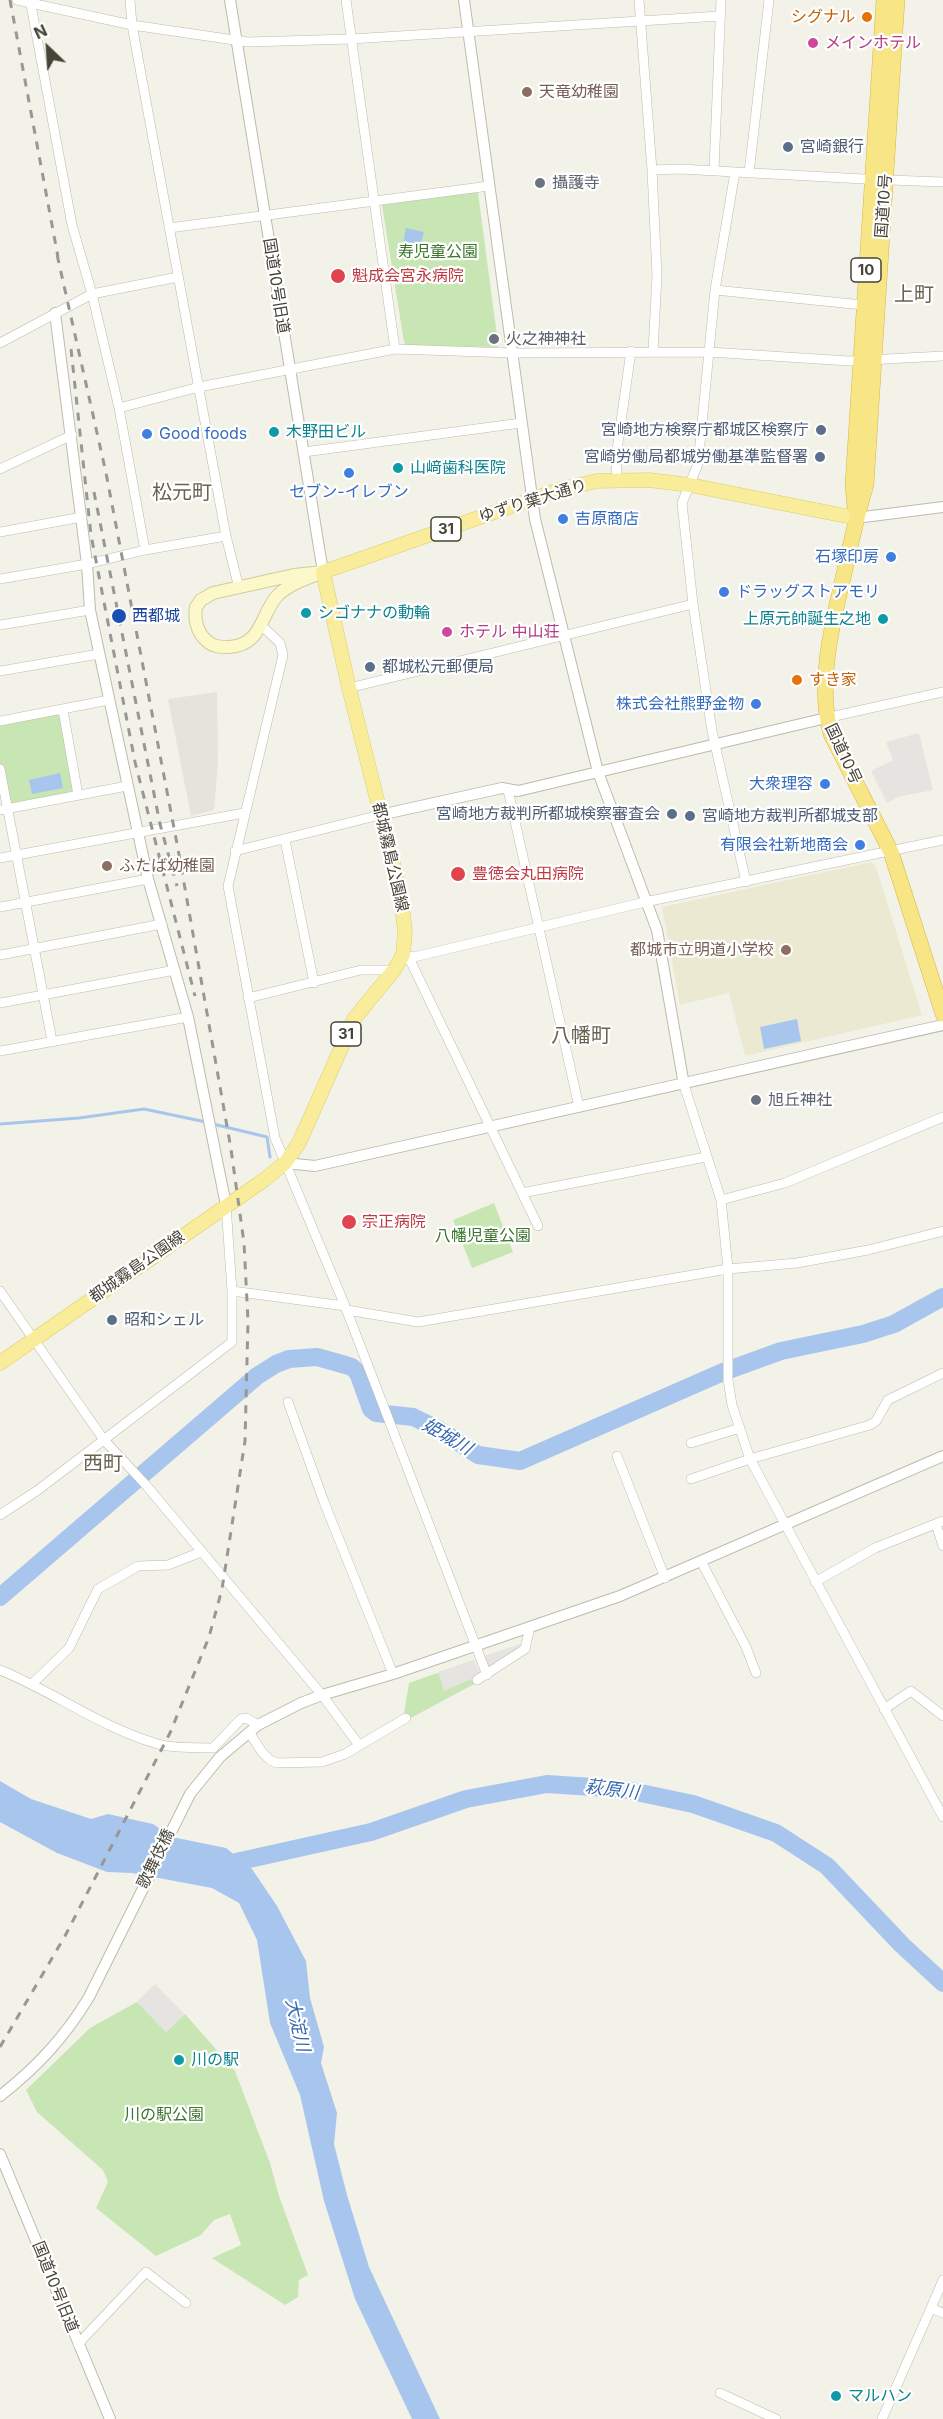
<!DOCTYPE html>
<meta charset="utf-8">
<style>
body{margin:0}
#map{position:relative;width:943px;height:2419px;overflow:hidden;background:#f3f2e8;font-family:Inter,sans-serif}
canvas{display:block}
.north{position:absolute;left:18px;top:18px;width:60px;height:60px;-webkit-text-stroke:4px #fff;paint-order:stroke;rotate:335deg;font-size:16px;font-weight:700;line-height:24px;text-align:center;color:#464337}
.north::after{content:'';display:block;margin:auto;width:21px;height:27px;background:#464337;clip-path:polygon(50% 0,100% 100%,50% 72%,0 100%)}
</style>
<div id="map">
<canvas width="943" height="2419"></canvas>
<div class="north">N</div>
</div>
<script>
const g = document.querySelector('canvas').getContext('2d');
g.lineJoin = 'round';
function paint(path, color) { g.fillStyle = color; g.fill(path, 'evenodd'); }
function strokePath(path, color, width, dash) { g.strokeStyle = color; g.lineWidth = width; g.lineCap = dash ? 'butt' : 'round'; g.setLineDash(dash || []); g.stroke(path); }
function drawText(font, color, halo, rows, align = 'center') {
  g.font = font + ' Inter,"Noto Sans JP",sans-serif'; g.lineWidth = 4.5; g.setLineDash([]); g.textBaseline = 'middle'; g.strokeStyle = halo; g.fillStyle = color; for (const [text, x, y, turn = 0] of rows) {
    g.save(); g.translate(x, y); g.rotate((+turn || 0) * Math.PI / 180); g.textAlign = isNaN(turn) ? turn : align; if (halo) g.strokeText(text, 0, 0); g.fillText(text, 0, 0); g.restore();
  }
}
paint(new Path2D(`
 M217,692L218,763L214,810L191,816L168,699Z`), '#e6e3dd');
paint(new Path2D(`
 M871,862L876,867L922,1015L745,1056L729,993L680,1005L662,907Z`), '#ece9d3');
paint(new Path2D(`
 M475,192L478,193L498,343L497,347L407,346L404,342L382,205Z
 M63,710L78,795L8,809L0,769V721Z
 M494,1203L513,1252L472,1268L453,1220Z
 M474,1660L478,1682L407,1720L404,1713L409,1683Z
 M137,2002L166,2032L185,2014L235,2071L270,2163L279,2196L308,2275L299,2280L298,2297L285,2305L212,2258L241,2245L230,2214L214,2220L201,2235L156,2256L96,2208L108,2182L103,2170L37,2112L26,2090L90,2028Z`), '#c7e6b3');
paint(new Path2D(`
 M919,733L933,790L898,797L887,803L871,771L893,760L886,742Z
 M527,1642L487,1675L480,1657Z
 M474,1660L481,1675L444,1691L438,1672Z
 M155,1984L185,2014L166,2032L137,2002Z`), '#e5e4e0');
paint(new Path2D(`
 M406,228L424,232L420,247L403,244Z
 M60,773L63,788L32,794L29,780Z
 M797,1019L801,1041L764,1049L760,1027Z
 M0,1781L31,1799L91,1819L108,1814L153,1824L172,1837L226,1848L252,1869L277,1906L306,1961L310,1998L324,2047L321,2063L337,2113L334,2144L347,2195L369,2267L440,2419H412L355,2299L324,2201L300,2095L270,2023L257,1940L239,1903L212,1888L132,1873L107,1872L57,1853L0,1822Z`), '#a8c6ed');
strokePath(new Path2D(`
 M0,1124L79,1118L144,1109L206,1122
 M213,1124L267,1137L270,1157`), '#a8c6ed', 3);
strokePath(new Path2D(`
 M0,1597L257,1376L276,1364L289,1359L317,1357L342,1364L352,1367L358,1373L371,1409L376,1413L413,1417L438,1429L478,1455L520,1461L723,1372L781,1351L863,1334L894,1324L943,1297
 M227,1864L371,1832L466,1799L547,1784L622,1789L693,1804L776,1833L827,1866L902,1945L943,1983`), '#a8c6ed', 18);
const minor = new Path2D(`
 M17,0L132,25L248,42L351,39L720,16
 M30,0L72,225L92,294L119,408L145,550L226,536
 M130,0L132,25L226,536L239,588
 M346,0L395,349
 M639,0L652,170L657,275L653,352
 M652,170L680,169L864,179L943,182
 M714,170L721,0
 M735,172L715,290L698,464L682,503L693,604L712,731L746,882
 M749,173L769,0
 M169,228L489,186
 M715,290L863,305
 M0,343L92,294L178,277
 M119,408L199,387L395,349L512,353L709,352L849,361L943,356
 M304,452L521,423
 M0,469L72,435
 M617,480L616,457L631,351
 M0,532L82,517
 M0,579L87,564L145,550
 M0,625L90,610
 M262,626L280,643L283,655L228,886L275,1138L345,1306L487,1675
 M0,671L99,654
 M349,688L693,604
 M63,710L78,795
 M826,718L943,692
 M0,721L109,700
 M0,769L52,1041
 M508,790L579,1107
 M0,810L127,786
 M285,840L314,983
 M235,851L380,815
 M0,858L244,813
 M0,907L148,879
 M0,955L162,924
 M403,955L414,957L645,902L943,840
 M403,955L411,962L538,1226
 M248,998L361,970H394
 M0,1003L175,970
 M0,1051L188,1017
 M684,1085L721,1200L728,1269V1380L732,1405L750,1459L943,1817
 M522,1193L706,1157
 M721,1200L785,1183L943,1117
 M0,1291L104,1440L145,1484L322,1695L359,1745
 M232,1291L345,1306
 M347,1310L418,1322L728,1269L797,1263L868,1250L943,1231
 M288,1402L324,1502L393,1674
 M691,1443L740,1428
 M617,1456L665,1578
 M691,1479L750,1459L870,1425L876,1421L888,1400L943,1373
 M0,1515L38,1490L232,1342V1291L226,1205
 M936,1524L943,1546
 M702,1563L746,1647L756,1673
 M815,1582L875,1548L943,1521
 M0,1670C52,1691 104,1729 158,1744C174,1749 196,1747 213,1748L241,1719L246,1718L258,1725
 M477,1680L525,1649L530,1627
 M33,1683L69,1648L98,1589L138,1566L168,1565L201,1552
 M884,1709L911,1691L943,1716
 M249,1732L262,1752L270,1760L277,1763L322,1762L345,1754L406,1718
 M943,2280L931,2308L943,2313
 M78,2344L146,2272L186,2303
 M720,2393L776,2419
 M882,2419L931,2308`);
const tertiary = new Path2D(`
 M230,0L323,572
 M464,0L535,519L598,772L657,930L684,1085
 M55,313L87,564L90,610L148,879L188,1017L226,1205
 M856,518L943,507
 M380,815L502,788L518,791L826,718
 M285,1163L315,1166L943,1025
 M0,2096C37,2067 65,2037 89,1997L190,1794L220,1757L258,1725L301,1703L322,1695L393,1674L620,1596L943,1456
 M0,2154L110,2419`);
const secondary = new Path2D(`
 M323,572C308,578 289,584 278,595C260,614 263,645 229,647C221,647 213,647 207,641C197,633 194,619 196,607L201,600L213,593L294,575Z`);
const primary = new Path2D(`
 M0,1363L264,1180L285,1163L299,1143L354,1019L394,970L403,955L405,931L400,891L349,688L323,572L561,489L597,481L649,480L690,485L856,518`);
const trunk = new Path2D(`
 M897,0L866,485C858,511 852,538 846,565C834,617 816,682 831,734L891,852L943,1014
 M855,509L853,484L884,0`);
strokePath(minor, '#bebbab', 10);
strokePath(tertiary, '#bebbab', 12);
strokePath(secondary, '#d1cb9a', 14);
strokePath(primary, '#decd6c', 15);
strokePath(trunk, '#d6b640', 16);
strokePath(minor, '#fff', 9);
strokePath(tertiary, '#fff', 10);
strokePath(secondary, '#fcf8ca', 12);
strokePath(primary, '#f9ed9b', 14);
strokePath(trunk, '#f8e686', 15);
strokePath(new Path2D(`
 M10,0L58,257
 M71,349L91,535L135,762L195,996
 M94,492L160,824L177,886
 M0,2047L65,1936L170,1733L209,1637L222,1589L245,1441L248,1321L244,1243L231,1149L178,849L106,473L56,250`), '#979797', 3, [8, 8]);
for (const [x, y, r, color] of [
 [867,17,6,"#e8710a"],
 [813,43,6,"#d1479c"],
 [527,92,6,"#8d6e63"],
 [788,147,6,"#5c6f8a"],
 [540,183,6,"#6b7280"],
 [338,276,8,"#e0444e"],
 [494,339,6,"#6b7280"],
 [821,430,6,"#5c6f8a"],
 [274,432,6,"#0f9aa8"],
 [147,434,6,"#3f7fe0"],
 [820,457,6,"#5c6f8a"],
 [398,468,6,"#0f9aa8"],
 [349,473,6,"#3f7fe0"],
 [563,519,6,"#3f7fe0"],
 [891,557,6,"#3f7fe0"],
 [724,592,6,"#3f7fe0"],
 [306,613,6,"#0f9aa8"],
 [119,616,8,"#1a4fb4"],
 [883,619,6,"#0f9aa8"],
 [447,632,6,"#d1479c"],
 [370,667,6,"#5c6f8a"],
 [797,680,6,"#e8710a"],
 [756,704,6,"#3f7fe0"],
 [825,784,6,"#3f7fe0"],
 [672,814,6,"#5c6f8a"],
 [690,816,6,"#5c6f8a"],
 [860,845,6,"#3f7fe0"],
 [107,866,6,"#8d6e63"],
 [458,874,8,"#e0444e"],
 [786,950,6,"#8d6e63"],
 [756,1100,6,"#6b7280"],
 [349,1222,8,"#e0444e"],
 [112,1320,6,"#5c6f8a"],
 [179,2060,6,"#0f9aa8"],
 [836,2396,6,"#0f9aa8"]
]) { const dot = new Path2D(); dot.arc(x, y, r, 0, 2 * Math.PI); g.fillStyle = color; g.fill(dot); strokePath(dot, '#fff', 2); }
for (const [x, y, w] of [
 [866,270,30],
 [446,529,30],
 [346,1034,30]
]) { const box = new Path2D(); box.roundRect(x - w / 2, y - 12, w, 24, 4.5); g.fillStyle = '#fff'; g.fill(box); strokePath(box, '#464337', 1.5); }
drawText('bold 15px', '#464337', null, [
 ["10",866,270],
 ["31",446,529],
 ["31",346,1034]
]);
drawText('16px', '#c56008', '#fff', [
 ["シグナル",855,17],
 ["すき家",809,680,"left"]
], 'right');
drawText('16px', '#b23c85', '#fff', [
 ["メインホテル",825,43],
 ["ホテル 中山荘",459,632]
], 'left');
drawText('16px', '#785e54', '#fff', [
 ["天竜幼稚園",539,92],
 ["ふたば幼稚園",119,866],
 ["都城市立明道小学校",774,950,"right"]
], 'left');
drawText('16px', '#4e5e75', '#fff', [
 ["宮崎銀行",800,147],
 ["宮崎地方検察庁都城区検察庁",809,430,"right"],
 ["宮崎労働局都城労働基準監督署",808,457,"right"],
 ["都城松元郵便局",382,667],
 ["宮崎地方裁判所都城検察審査会",660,814,"right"],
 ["宮崎地方裁判所都城支部",702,816],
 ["昭和シェル",124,1320]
], 'left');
drawText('16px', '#5b616d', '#fff', [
 ["攝護寺",552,183],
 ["火之神神社",506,339],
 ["旭丘神社",768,1100]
], 'left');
drawText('16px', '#464337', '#fff', [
 ["国道10号",884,206,-86],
 ["国道10号旧道",276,286,81],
 ["ゆずり葉大通り",533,501,-17],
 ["国道10号",843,754,65],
 ["都城霧島公園線",390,857,77],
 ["都城霧島公園線",137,1267,-35],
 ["歌舞伎橋",156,1859,-64],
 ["国道10号旧道",55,2287,68]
]);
drawText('16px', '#3d762d', '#fff', [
 ["寿児童公園",438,252],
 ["八幡児童公園",483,1236],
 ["川の駅公園",164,2115]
]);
drawText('16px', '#be3a42', '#fff', [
 ["魁成会宮永病院",352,276],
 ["豊徳会丸田病院",472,874],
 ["宗正病院",362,1222]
], 'left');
drawText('16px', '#0d838f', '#fff', [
 ["木野田ビル",286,432],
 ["山﨑歯科医院",410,468],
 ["シゴナナの動輪",318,613],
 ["上原元帥誕生之地",871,619,"right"],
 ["川の駅",191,2060],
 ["マルハン",848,2396]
], 'left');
drawText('16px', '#366cbe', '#fff', [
 ["Good foods",159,434,"left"],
 ["セブン-イレブン",349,492,"center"],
 ["吉原商店",575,519,"left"],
 ["石塚印房",879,557],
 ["ドラッグストアモリ",736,592,"left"],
 ["株式会社熊野金物",744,704],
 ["大衆理容",813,784],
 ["有限会社新地商会",848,845]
], 'right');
drawText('16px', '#164399', '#fff', [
 ["西都城",132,616]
], 'left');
drawText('italic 18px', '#3568ae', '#fff', [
 ["姫城川",447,1437,30],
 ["萩原川",612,1790,7],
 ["大淀川",297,2025,77]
]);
drawText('20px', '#69624f', '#fff', [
 ["上町",914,295],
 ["松元町",182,493],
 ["八幡町",581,1036],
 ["西町",103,1464]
]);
</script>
